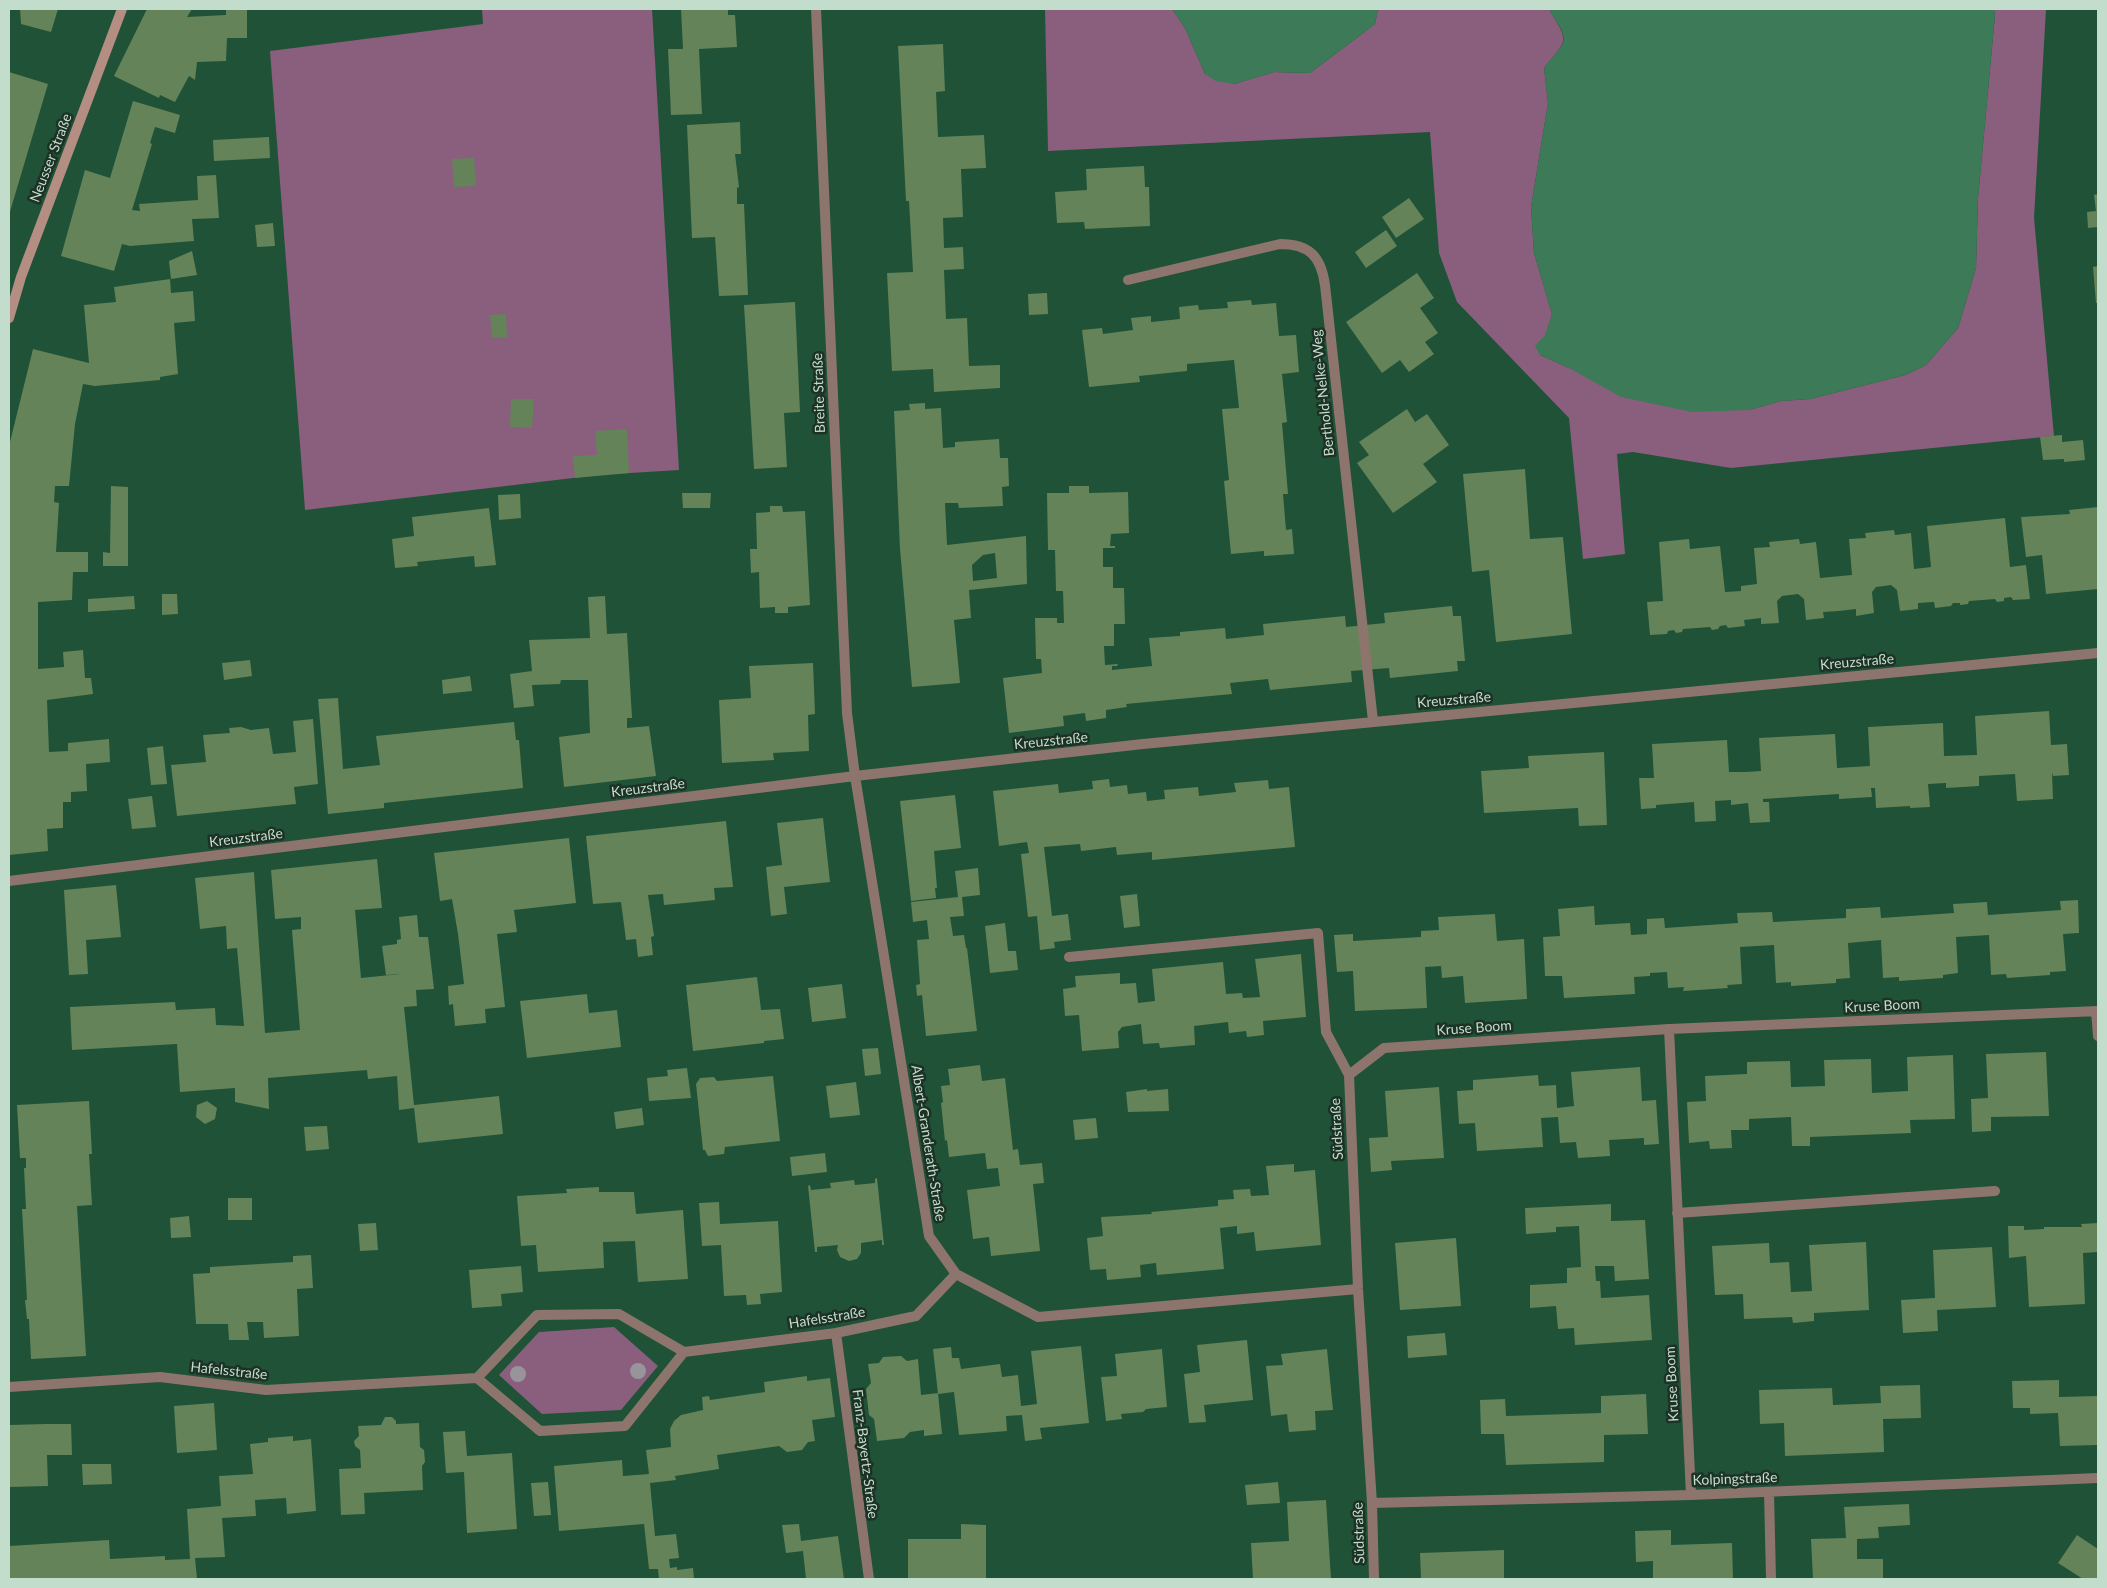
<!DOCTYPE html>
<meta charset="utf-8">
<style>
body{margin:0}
#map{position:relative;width:2107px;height:1588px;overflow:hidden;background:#1f5237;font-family:Lato,sans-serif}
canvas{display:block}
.frame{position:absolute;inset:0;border:10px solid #c3ddcc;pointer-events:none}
</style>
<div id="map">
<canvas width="2107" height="1588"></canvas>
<div class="frame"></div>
</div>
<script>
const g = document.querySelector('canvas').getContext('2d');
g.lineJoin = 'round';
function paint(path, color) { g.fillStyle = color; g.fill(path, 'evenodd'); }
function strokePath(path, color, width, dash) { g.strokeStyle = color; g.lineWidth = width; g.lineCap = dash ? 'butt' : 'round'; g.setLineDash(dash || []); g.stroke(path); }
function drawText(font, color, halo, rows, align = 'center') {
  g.font = font + ' Lato,sans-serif'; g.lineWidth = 5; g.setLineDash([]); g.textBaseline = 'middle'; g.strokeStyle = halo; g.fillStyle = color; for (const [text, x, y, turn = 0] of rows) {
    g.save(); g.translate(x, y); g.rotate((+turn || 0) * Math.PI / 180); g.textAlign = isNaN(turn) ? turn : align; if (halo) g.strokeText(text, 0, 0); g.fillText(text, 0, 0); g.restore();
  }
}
paint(new Path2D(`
 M482,9H652L679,470L598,475L305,510L270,51L483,24Z
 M1045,9H1172L1185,28L1205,74L1234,84L1274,72L1310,73L1375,24L1378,9H1551L1550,11C1570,43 1567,40 1544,68L1548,103L1531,207L1534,253L1552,314L1540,355L1569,368L1749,410L1781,401L1810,399L1905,375L1926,365L1958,328L1976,268L1978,198L1995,15L1994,9H2046L2034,218L2054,436L1731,468L1633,452L1617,454L1625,554L1583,559L1569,418L1457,302L1439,253L1430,132L1048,151Z
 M614,1327L658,1366L621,1410L542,1414L499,1375L539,1332Z`), '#8a5e7d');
paint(new Path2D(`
 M1172,9H1378L1375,24L1310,73L1274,72L1234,84L1216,81L1205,74L1185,28Z
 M1551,9H1994L1995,15L1978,198L1976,268L1958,328L1926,365L1905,375L1810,399L1781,401L1749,410L1692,412L1621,397L1569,368L1540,355L1535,346L1545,335L1552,314L1534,253L1531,207L1548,103L1544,68C1567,39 1571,44 1550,11Z`), '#3d7a58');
paint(new Path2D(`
 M20,9H58L51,32L21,24Z
 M147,9H192L187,17L226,15V9H247V38H227L226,61L197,62L195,80L189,76L175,102L160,95L159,98L114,76Z
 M681,9H728V15H735L737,47L699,49L702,114L671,115L668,49H683Z
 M943,44L945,91L936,92L938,137L984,135L986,168L961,169L963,217L943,218L944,248L963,247L964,269L944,270L946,319L967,318L969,366L1000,365V388L934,392L933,369L892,371L887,273L913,272L909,201H906L898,46Z
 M9,72L48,84L9,215Z
 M133,101L180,115L175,133L155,127L150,143L152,144L132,210L140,211L139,204L198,200L197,176L216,175L219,218L192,219L194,241L130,246L122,244L114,271L61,256L85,170L110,178Z
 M740,122L741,154H735L739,187L737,188V204H744L748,295L719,296L715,237L692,238L687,125Z
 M269,137L270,158L214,161L213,140Z
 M474,158L476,186L454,187L452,159Z
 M1144,166L1145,187H1149L1150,226L1085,229L1084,222L1057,223L1055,192L1087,190L1086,169Z
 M2098,194V227L2088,228L2087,212L2096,211L2094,195Z
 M1409,198L1424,219L1396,238L1382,217Z
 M273,223L275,246L257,247L255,225Z
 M1386,230L1397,246L1366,268L1355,252Z
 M192,251L197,275L171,279L169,261Z
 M2098,266V303H2096L2093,267Z
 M1417,273L1434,298L1420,308L1438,333L1425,342L1434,354L1409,372L1400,360L1382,373L1346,322Z
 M170,279L171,293L193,291L195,321L174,323L178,374L160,377V380L95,386L83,384L75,424L69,486H55L54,502L59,503L56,552H88V572H73L72,600L38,602V669L64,667L63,652L83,650L85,678H91L93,694L47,700L49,752L68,751V743L109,739L110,762L86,764L87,791L71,792V802H63V828L47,829L48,851L9,855V446L33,349L89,363L84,305L116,302L114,287Z
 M1047,293L1048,314L1029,315L1028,294Z
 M1251,300L1252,305L1276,303L1279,336L1296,335L1299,372L1282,374L1287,422L1282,423L1288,494H1283L1286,530L1292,529L1294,554L1264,556V551L1231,554L1224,481L1229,480L1222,409L1239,408L1234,360L1187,364V371L1139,376L1140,382L1089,387L1082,330L1102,328L1103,334L1133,330L1131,318L1151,316V322L1180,319L1179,307L1198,305L1199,310L1228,308L1227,302Z
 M795,302L800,412L784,413L787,467L754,469L744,305Z
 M506,314L507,337L492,338L490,315Z
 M511,399H534L532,428L510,427Z
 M925,403V409L941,408L943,448L955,447V442L999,439L1000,458H1008L1009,486L1002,487L1003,506L959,508L958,503H945L947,545L1026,536L1027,584L969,590L971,618L954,620L960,683L912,687L900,549L894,411L910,410L909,404ZM995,553L997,578L973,581L972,565L983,555Z
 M1407,409L1415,422L1427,414L1449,445L1423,464L1437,482L1393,513L1357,463L1369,455L1359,442Z
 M627,429L629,473L575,478L573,456L597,455L595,431Z
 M2062,435V442L2083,440L2085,460L2064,462V459L2043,460L2040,437Z
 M1525,469L1530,539L1563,537L1572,634L1496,642L1489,570L1472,572L1463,474Z
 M111,486L128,487V566H103V552L110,553Z
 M1069,486H1089V493L1128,492L1129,533L1111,534L1110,546H1115V548H1103V567H1113V588H1124L1125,624H1114V646H1104L1105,665L1118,664L1117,666H1112V670L1152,666L1149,638L1180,636V632L1225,628L1226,639L1264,635L1263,624L1345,616L1346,627L1385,623L1384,613L1452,606L1453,616H1461L1465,661H1457L1458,671L1390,678L1389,668L1351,671L1352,682L1270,690L1268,679L1230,683L1232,694L1126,704L1127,707L1106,710V718L1086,721L1085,713L1063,716L1064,726L1009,733L1003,678L1042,673L1041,659H1036L1035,618H1057V623H1064L1063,591H1056L1055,550H1048L1047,493H1069Z
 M682,493H711L710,508H683Z
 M520,494L521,518L499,520L498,495Z
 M770,506H782L783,512L805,511L810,605L788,607V613H775V607L760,608L759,572L751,573L750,549H757L756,513L770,512Z
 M2098,507V589L2046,594L2042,555L2026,557L2021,517L2070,514L2069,510Z
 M489,508L496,565L475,567L474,556L417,562L418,566L395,568L392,539L414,536L412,517Z
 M2005,518L2010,567L2026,565L2030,599L2013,600L2011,597L2004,598V601L1997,602L1995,599L1969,601L1968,604L1960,605V603H1953L1951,606L1935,608L1934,602L1918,603V609L1900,611L1897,590L1891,585L1884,586L1876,587L1872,592L1874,613L1856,616V609L1839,611L1823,612L1824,618L1806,620L1804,599L1798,594L1782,596L1777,601L1779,623L1761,624V618L1744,620L1745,626L1728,628L1726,625L1720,626L1718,629L1712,630L1710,627L1697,628L1683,629L1682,632L1676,633L1674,630L1668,631L1667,634L1650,635L1647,602L1663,601L1659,542L1689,539L1690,549L1720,546L1725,592L1741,591V586L1757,584L1754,548L1770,547L1769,542L1799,539L1800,544L1816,542L1820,578L1852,575L1849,539L1866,538L1865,533L1894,530L1895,535L1911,533L1914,569L1931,567L1927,526Z
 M162,594H177L178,614L162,615Z
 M134,596L135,609L88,612V599Z
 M605,596L607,634L627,633L632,718H627V728L649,726L656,776L564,787L559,737L590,733L588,680H561L560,684L532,685L534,706L514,708L510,674L532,671L529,640L590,638L588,597Z
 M250,660L252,676L224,680L222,663Z
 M813,663L815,714L808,715L809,751L773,753L774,760L722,763L719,700L751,698L749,666Z
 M470,676L472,691L443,694L442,680Z
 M338,698L343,769L380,765L376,736L514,722L516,740H519L523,788L384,803V808L328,814L318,699Z
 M2049,711L2051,745L2067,744L2069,775L2053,776L2052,772L2053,799L2017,801L2015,774L1979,776V786L1946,788V783L1928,784L1930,807L1910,808V806L1876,808L1875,788H1871L1872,797L1839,799V794L1763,799V802H1769L1770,822L1750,823L1748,803L1731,805V800L1715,801L1716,821L1695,822L1694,802L1656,805V808L1641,809L1639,778H1654L1652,744L1727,740L1729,772H1746L1761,771L1759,738L1835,734L1837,768L1870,766L1868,727L1943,723L1944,756L1977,755L1975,716Z
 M313,719L318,784L294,787L296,804L177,816L171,765L206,762L203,735L230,733L229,728L241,727L251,730L269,728L273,754L296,752L293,721Z
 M163,746L167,784L151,785L147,748Z
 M1604,752L1607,825L1579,826L1578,808L1484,813L1481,771L1529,768L1528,756Z
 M1109,779L1110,787L1127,785L1128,794L1146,792L1147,801L1165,799L1164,790L1198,787L1199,796L1217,794L1236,792L1234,783L1268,780L1269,789L1289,787L1295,847L1152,860V852L1117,855L1116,847L1081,851L1080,844L1044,847L1052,916L1068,914L1071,940L1054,942L1055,948L1040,950L1037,916L1028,917L1021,854L1029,853L1027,842L999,846L993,791L1058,784L1059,793L1093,789L1092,781Z
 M955,795L961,848L934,851L937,888H935L936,898L911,901L900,801Z
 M152,796L156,827L132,829L128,799Z
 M823,818L830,882L784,887L787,914L771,916L766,867L782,865L777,823Z
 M726,821L733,887L714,888L715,900L664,905L663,894L648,895L654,936L651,937L653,955L638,957L636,939L626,940L621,902L593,904L586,836Z
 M569,838L576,903L514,910L517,932L497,934L505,1007L485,1009L486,1023L455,1026L453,1004L449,1005L448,986L464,984L458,934L452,899L440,901L434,853Z
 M377,859L382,908L355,910L361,978L400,974L386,975L382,946L397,944V940L401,939L399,917L417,915L419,937H428L434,989L416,990L417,1006L404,1007L414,1105L499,1096L503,1134L418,1143L414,1108L399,1110L397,1076L368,1079L367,1070L268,1078L269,1109L235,1102V1088L180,1092L177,1044L72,1050L70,1007L175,1002L176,1010L215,1008L216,1025L244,1026L237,948L227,949L226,926L200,929L195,878L254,872L265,1033L300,1030L292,930L301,929V917L275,919L271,870Z
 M978,868L980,895L962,897L964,916L950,917L953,936L964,935L966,948H967L977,1031L926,1036L922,995L917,996L916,985L920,984L917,940L929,939L927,920L913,922L911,902L958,897L955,871Z
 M116,885L121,937L86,940L88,974L69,975L64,890Z
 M1137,894L1140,926L1124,928L1120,896Z
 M2078,900L2079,933L2063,934L2066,971L2050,972V975L2007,978L2006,974L1991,975L1989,935L1956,937L1958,973L1943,975V978L1899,981V977L1883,978L1881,940L1848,943L1850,978L1836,979V983L1791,986V982L1776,983L1774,945L1740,947L1742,984L1727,985L1728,988L1683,991L1684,987L1668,988L1667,972L1650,973V976L1634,977L1635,994L1564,998L1562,976H1545L1543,937L1560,936L1558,909L1594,906L1595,925L1630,923L1631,935L1647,934V919L1664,918L1665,928L1738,923L1737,913L1772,912L1773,922L1846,918V909L1880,907L1881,918L1954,913L1953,904L1987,902L1988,915L2061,910L2060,901Z
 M1495,914L1497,941L1524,939L1527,999L1465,1003L1463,976L1442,978L1441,966L1425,967L1427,1008L1355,1011L1353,971L1337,972L1334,935L1353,934V941L1421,937V931L1439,930L1438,917Z
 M1005,923L1008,951H1016L1018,970L990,973L985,926Z
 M1301,954L1306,1017L1263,1021L1264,1035L1247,1037L1246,1031L1229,1033L1228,1022L1194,1026L1195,1045L1160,1048L1159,1043L1143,1044L1141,1024L1122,1027L1118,1032L1119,1048L1082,1051L1079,1015L1065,1016L1063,989L1076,987L1075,976L1120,973V984L1136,983L1138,1003L1155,1001L1152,969L1223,962L1226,994L1242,993L1243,998L1260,997L1255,959Z
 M757,977L761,1010L780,1009L784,1039L764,1041V1043L693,1051L686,985Z
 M842,984L846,1018L812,1022L808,988Z
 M587,994L589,1013L617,1010L621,1047L527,1058L520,1001Z
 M878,1048L881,1074L865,1076L862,1049Z
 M2046,1052L2049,1116L1991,1117V1131L1972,1132L1971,1099L1988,1098L1986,1054Z
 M1953,1055L1955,1119L1910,1120L1911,1133L1810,1137V1146H1792L1791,1117L1749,1119V1130H1731L1732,1148L1710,1149L1709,1141L1689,1143L1687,1102L1706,1101L1705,1076L1747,1074V1062L1790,1061L1791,1087L1825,1086L1824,1060L1871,1059L1872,1093L1908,1091L1907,1057Z
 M980,1065L982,1081L1005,1078L1013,1150L1018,1149L1020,1165L1042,1163L1044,1183L1033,1184L1040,1251L991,1256L989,1237L973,1239L967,1190L1000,1186L998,1168L987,1169L985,1153L949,1157L947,1140L945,1141L941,1103L943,1102L941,1086L950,1085L948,1069Z
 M1640,1067L1642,1101L1656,1100L1659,1144L1644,1145V1138L1609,1140L1610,1156L1578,1158L1576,1142L1560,1143L1558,1117L1541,1118L1543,1147L1477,1151L1475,1123L1459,1124L1457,1091L1473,1090V1080L1538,1075L1539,1086L1556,1085L1557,1108L1574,1106L1571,1072Z
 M687,1068L691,1098L649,1101L647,1078L668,1076L667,1070Z
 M773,1076L780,1141L725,1147L724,1154L708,1156L705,1150H703L696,1084L700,1078L714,1077L717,1081Z
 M856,1082L860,1115L830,1118L826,1086Z
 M1439,1087L1444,1158L1391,1161L1392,1170L1371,1172L1369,1138L1388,1137L1385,1091Z
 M1147,1089V1091L1168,1089L1169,1111L1128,1112L1126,1092Z
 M89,1101L92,1154H89L92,1205L77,1206L86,1356L31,1359L29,1319H27L25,1300H27L22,1209H26L24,1168H26V1158H20L17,1105Z
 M207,1101L217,1108L215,1119L205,1124L196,1117L197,1105Z
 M642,1108L644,1125L616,1129L614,1112Z
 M1096,1118L1098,1138L1075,1140L1073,1120Z
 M327,1126L329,1149L306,1151L304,1127Z
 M825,1153L827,1172L792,1176L790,1157Z
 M1294,1164V1172L1315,1170L1321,1245L1256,1251L1254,1232L1237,1234V1226L1220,1228L1224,1269L1157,1275L1156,1263L1140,1265L1141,1277L1107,1280L1106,1269L1090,1270L1087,1238L1103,1236L1101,1217L1152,1214L1151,1212L1218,1206V1200L1234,1199L1233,1190L1250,1189L1251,1196L1269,1195L1266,1166Z
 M877,1178L884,1245H882V1240L861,1243V1253L857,1259L849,1261L840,1257L837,1250L838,1245L817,1247V1252H815L808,1186L810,1185L811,1190L831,1188L830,1183L854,1180L855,1185L875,1183V1179Z
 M599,1187V1192H634L636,1214L683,1210L688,1279L638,1282L635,1241L603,1242L604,1268L538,1272L536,1245L521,1246L517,1196L567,1193L566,1189Z
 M228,1198H252V1220H228Z
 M719,1202L720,1224L778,1221L782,1292L760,1294L761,1304L747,1305L746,1295L724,1296L721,1245L702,1246L699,1203Z
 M1611,1204V1221L1645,1220L1649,1279L1615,1281L1614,1266H1595L1596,1281H1600L1601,1298L1649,1295L1652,1340L1575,1345L1574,1328L1558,1329L1556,1306L1530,1308V1285L1567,1283V1268L1581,1267L1579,1226L1556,1227V1232L1526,1234L1525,1208Z
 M189,1216L191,1237L171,1238L170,1218Z
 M376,1223L378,1250L360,1251L358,1224Z
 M2098,1223V1252L2083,1253L2085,1304L2029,1307L2026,1256L2009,1258L2008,1226H2024V1230L2044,1229V1227H2082L2081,1224Z
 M1456,1238L1461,1306L1400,1310L1395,1243Z
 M1866,1242L1869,1310L1814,1313V1321L1793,1323L1792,1317L1744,1319L1743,1294L1715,1295L1712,1246L1769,1243L1770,1263L1789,1262L1791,1292L1812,1291L1809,1245Z
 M1992,1247L1996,1307L1937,1310L1938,1331L1903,1333L1901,1300L1935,1298L1933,1250Z
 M311,1255L313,1288L297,1289L299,1336L264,1338L263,1322H247L249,1340H229L228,1324H196L193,1274L210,1273V1267L293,1262V1256Z
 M521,1266L523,1292L501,1294L502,1306L472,1308L469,1270Z
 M1445,1333L1447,1355L1408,1358L1407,1336Z
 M1247,1340L1253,1400L1204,1405L1206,1422L1189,1423L1184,1374L1200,1372L1197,1345Z
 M1081,1346L1089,1423L1040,1428L1042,1439L1025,1441L1022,1415L1006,1416L1007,1431L959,1435L954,1392L938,1394L933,1349L951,1347L952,1358H959L961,1369L1000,1364L1002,1377L1018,1375L1021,1406L1037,1404L1031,1351Z
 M1162,1349L1167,1407L1146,1409L1143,1412L1121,1414L1122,1419L1106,1421L1101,1377L1117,1376L1115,1354Z
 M1327,1349L1333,1410L1315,1411L1316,1430L1289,1432L1287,1414L1271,1416L1266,1366L1283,1365L1281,1354Z
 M901,1356L907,1361L918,1359L921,1395L938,1393L942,1434L924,1436V1430L910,1432L904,1438L877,1441L874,1419L869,1415L866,1389L871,1383L868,1364L879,1363L883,1357Z
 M807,1376V1381L830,1378L835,1417L812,1420L815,1441L808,1442L802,1450L787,1452L779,1446L717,1455L719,1469L675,1476L676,1480L650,1483L655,1536L676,1534L679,1558L669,1559L670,1568L677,1567V1570L693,1568L694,1579H659L658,1569H649L644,1524L559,1531L554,1466L622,1460L623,1476L649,1474L646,1450L671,1447L670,1429L674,1421L681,1415L703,1410L702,1397L709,1396L710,1400L765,1392L764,1382Z
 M2059,1380V1397L2098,1396V1445L2060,1446L2058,1413L2030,1414V1408H2013L2012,1381Z
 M1920,1385L1921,1418L1883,1419L1884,1452L1785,1456L1784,1423L1760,1424L1759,1390L1832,1388L1833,1405L1881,1403L1880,1386Z
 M1646,1394L1648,1434L1604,1435V1462L1506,1465L1504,1434H1481L1480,1400L1505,1399L1506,1416L1601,1413V1396Z
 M214,1403L217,1450L177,1453L174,1406Z
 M385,1417H392L396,1421V1424L419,1423L420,1447L424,1450L425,1462L422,1466L423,1490L364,1493L365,1514L341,1515L339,1469L361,1468L360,1450L355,1446L354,1441L359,1436L358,1426L381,1425Z
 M46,1424H71L72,1455H47L48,1486L9,1487V1425Z
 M465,1431L467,1456L512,1453L517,1529L467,1533L464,1472L446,1473L443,1432Z
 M293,1436V1441L311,1439L316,1511L287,1514L286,1498L255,1500L256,1516L222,1518L225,1557L195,1558L197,1579H9V1546L109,1540L110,1559L165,1556V1560L190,1559L187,1509L221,1506L219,1476L253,1474L250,1444L268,1442V1438Z
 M82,1464H111L112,1484L83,1485Z
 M548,1482L551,1515L534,1516L531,1483Z
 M1278,1482L1280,1503L1247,1505L1245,1485Z
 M1326,1500L1331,1579H1253L1251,1543L1289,1541L1287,1502Z
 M1909,1504L1910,1525L1878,1527L1879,1538L1857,1539V1559H1883V1579H1813L1811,1539L1846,1538L1844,1507Z
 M799,1524L801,1541L838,1536L844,1579H806L803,1551L786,1553L782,1525Z
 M961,1524L986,1525V1579H908V1539H961Z
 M1671,1530V1545L1732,1543L1733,1579H1653V1561L1636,1562L1635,1531Z
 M2077,1535L2098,1549V1579H2083L2058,1563Z
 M1504,1550V1579H1421L1420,1553Z`), '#648359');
strokePath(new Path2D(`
 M816,9L847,713L855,776L929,1236L956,1274L1038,1317L1358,1289
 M1128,280L1280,244C1309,244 1321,256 1325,285L1373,721
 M9,881L855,776L1143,744L2098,653
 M1069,957L1318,933L1326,1032L1349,1075L1358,1289L1372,1503L1374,1579
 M2096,1011L2098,1036
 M1669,1029L1691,1495
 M1349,1075L1384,1048L1669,1029L2098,1011
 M1677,1213L1995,1191
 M836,1333L869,1579
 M477,1378L540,1431L625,1426L684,1352
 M9,1387L160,1377L266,1390L477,1378L537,1315L619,1314L684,1352L836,1333L916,1316L956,1274
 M1769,1492L1771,1579
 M1372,1503L1691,1495L2098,1478`), '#8d756e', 10);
strokePath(new Path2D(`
 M9,318L21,277L122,9`), '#b48e83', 10);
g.fillStyle = '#97959b';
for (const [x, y] of [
 [638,1371],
 [518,1374]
]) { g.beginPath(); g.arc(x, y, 8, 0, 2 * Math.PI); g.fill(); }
drawText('14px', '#c3ddcc', '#1d3225', [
 ["Neusser Straße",51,158,-69],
 ["Breite Straße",819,393,-92],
 ["Berthold-Nelke-Weg",1323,393,-96],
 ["Kreuzstraße",1857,662,-5],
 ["Kreuzstraße",1454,700,-5],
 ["Kreuzstraße",1051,741,-6],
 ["Kreuzstraße",648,788,-7],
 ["Kreuzstraße",246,838,-7],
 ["Kruse Boom",1882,1006,-3],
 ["Kruse Boom",1474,1028,-4],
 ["Südstraße",1337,1129,-93],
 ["Albert-Granderath-Straße",928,1143,81],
 ["Hafelsstraße",827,1318,-9],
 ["Hafelsstraße",229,1371,6],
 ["Kruse Boom",1672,1384,-93],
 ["Franz-Bayertz-Straße",865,1454,83],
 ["Kolpingstraße",1735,1479,-2],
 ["Südstraße",1359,1533,-92]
]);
</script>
